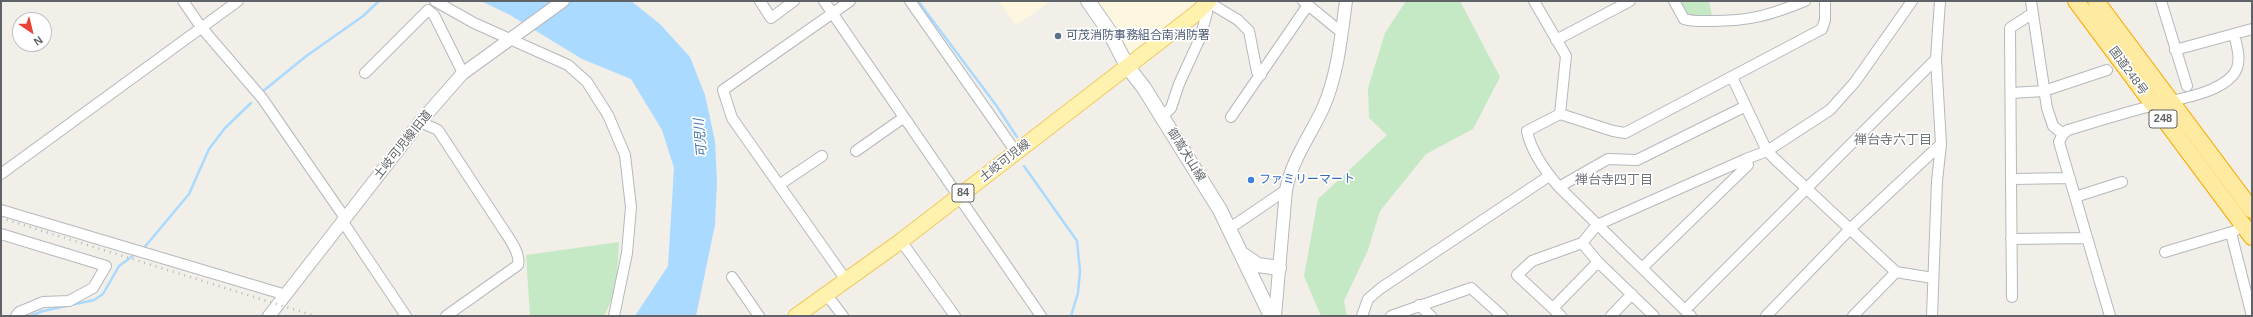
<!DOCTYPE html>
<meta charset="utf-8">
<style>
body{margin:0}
#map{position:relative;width:2253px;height:317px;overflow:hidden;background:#f1efe8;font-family:Arial,sans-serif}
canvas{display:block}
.frame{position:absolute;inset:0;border:2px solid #5f6368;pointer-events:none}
.north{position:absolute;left:12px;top:12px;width:40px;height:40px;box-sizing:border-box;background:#fff;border:1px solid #bfc1c3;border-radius:50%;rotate:145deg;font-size:11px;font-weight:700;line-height:16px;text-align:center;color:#5f6368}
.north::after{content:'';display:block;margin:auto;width:14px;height:18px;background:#ea4335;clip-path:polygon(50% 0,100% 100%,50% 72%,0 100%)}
</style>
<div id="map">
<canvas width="2253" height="317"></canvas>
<div class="frame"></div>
<div class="north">N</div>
</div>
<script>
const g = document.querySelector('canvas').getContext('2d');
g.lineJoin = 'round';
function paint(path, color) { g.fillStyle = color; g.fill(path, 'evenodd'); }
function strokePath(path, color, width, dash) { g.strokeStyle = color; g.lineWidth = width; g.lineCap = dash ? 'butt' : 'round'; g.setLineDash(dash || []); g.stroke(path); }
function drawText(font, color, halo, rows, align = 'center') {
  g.font = font + ' Arial,"Noto Sans JP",sans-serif'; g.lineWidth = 3.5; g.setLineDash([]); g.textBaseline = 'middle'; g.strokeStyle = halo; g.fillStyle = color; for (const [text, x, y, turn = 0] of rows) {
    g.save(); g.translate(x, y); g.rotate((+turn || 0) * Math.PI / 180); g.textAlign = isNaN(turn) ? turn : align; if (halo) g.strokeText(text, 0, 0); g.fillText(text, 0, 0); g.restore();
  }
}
paint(new Path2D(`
 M999,1H1051L1016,25Z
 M1087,1H1209L1127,66Z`), '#fef7e0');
paint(new Path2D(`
 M1406,1H1460L1500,77L1473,129L1426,154L1380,211L1368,250L1344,301L1347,316H1321L1304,276L1318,199L1387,135L1369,118L1368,88L1385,33Z
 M1679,1H1709L1713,21H1689Z
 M619,242L616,290L604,316H530L526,255Z`), '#c5e8c5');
paint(new Path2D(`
 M481,1H631L660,24L690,57L705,95L715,141L717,182L715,225L696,316H635L668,266L674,168L662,130L631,79L582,59L510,15Z`), '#aadaff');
strokePath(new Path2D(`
 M918,1L996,105L1017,137
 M262,92L305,57L363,16L379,1
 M1024,166L1077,241L1080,271L1078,293L1071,316
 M143,249L189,194L209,149L225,128L251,103
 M30,316L43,311L94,300L103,294L119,266L137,253`), '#aadaff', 2.5);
const minor = new Path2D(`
 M183,1L201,27L262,98L345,218
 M435,1L474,23L568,65L587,82L608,115L625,155L631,207L627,253L614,316
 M760,1L771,18L794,1
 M824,1L1041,316
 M910,1L1016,152
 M1303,1L1341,32
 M1534,1L1566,56L1560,114
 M1674,1L1684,19C1693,22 1703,21 1712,21C1750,21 1771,15 1805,1
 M2031,1L2047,108L2053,126L2063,134
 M2161,1L2187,86
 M2033,13L2010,28L2011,177L2013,179L2070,178
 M1556,40L1630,1
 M2175,50L2252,29
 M365,73L428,10L434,15L463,73
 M1732,77L1767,151L1776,160L1896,272L1933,278
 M2011,93L2044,91L2107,70
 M1162,117L1171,108L1179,84L1200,38L1207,13L1208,2L1238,20L1249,31L1257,72L1261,75
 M1231,117L1308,5
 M420,122L438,130L503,229C509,238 521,254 518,265L446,316
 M856,151L903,118
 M1746,159L1767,151L1830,110L1855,82L1912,1
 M1,174L238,1
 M2011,177L2012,297
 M779,185L822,156
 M1559,187L1608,159L1637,160L1746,106
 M2075,197L2122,182
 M1,210L286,295
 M343,222L406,316
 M1230,228L1286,190
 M2231,233L2252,316
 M1,234L106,266L93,288L69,301L43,302L19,312L16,316
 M2011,239L2087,238
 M901,241L955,316
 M1582,243L1598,262L1654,316
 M2165,252L2235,231
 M732,277L759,316
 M846,280L732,118L723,90L850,1
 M826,294L843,316
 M1419,305L1431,316
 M1553,308L1598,262
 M1685,310L1936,59
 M1362,316L1368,299L1381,288L1549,176
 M1391,316L1471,288L1502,316
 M1561,316L1517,275L1532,261L1582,243L1597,225L1746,159L1748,165L1642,268
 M1611,316L1632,294
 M1691,316L1559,187C1546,172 1531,151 1527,131L1560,114L1613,131L1625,133L1822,29L1825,20V1
 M1766,316L1850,229L1941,144
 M1853,316L1896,272
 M1932,316L1937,181L1941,144L1936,59L1940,1
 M2110,316L2059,142L2063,134L2068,130C2096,122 2123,113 2151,106C2175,99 2216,95 2233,75C2243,63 2237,47 2234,34`);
const tertiary = new Path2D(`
 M269,316L420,122L462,74L563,1
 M1275,316L1286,190C1292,159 1311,135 1324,106C1338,73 1341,37 1346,1`);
const secondary = new Path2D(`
 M1088,1L1109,31L1127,66L1144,88L1220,210L1271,316
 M1242,254L1258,265L1279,268`);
const primary = new Path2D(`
 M796,316L901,241L1198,12L1209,1`);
const trunk = new Path2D(`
 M2076,1L2252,237
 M2096,1L2252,210`);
strokePath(minor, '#b5b8bc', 12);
strokePath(tertiary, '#b5b8bc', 14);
strokePath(secondary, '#b6babf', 16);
strokePath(primary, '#f2c960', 17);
strokePath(trunk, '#f9ab00', 18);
strokePath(minor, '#fff', 10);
strokePath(tertiary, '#fff', 12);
strokePath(secondary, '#fff', 14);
strokePath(primary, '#fff2af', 15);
strokePath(trunk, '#feeaa1', 16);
strokePath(new Path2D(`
 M1,218L315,316`), '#b6b7b8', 2.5, [1, 5]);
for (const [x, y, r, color] of [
 [1058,36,4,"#5c6f8a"],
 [1251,180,4,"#3f7fe0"]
]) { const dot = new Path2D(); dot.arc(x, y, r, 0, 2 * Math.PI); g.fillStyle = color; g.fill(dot); strokePath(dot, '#fff', 1.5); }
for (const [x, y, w] of [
 [2163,119,28],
 [963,193,22]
]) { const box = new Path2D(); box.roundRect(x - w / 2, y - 9, w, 18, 3); g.fillStyle = '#fff'; g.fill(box); strokePath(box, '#5f6368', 1); }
drawText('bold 11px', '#5f6368', null, [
 ["248",2163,119],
 ["84",963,193]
]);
drawText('12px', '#4e5e75', '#fff', [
 ["可茂消防事務組合南消防署",1066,36]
], 'left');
drawText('12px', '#5f6368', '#fff', [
 ["国道248号",2128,71,54],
 ["土岐可児線旧道",403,145,-51],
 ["御嵩犬山線",1186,155,58],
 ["土岐可児線",1005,161,-38]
]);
drawText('12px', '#366cbe', '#fff', [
 ["ファミリーマート",1259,180]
], 'left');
drawText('italic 13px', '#4174aa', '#fff', [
 ["可児川",701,138,-95]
]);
drawText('13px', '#70757a', '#fff', [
 ["禅台寺六丁目",1893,140],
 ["禅台寺四丁目",1614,180]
]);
</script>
